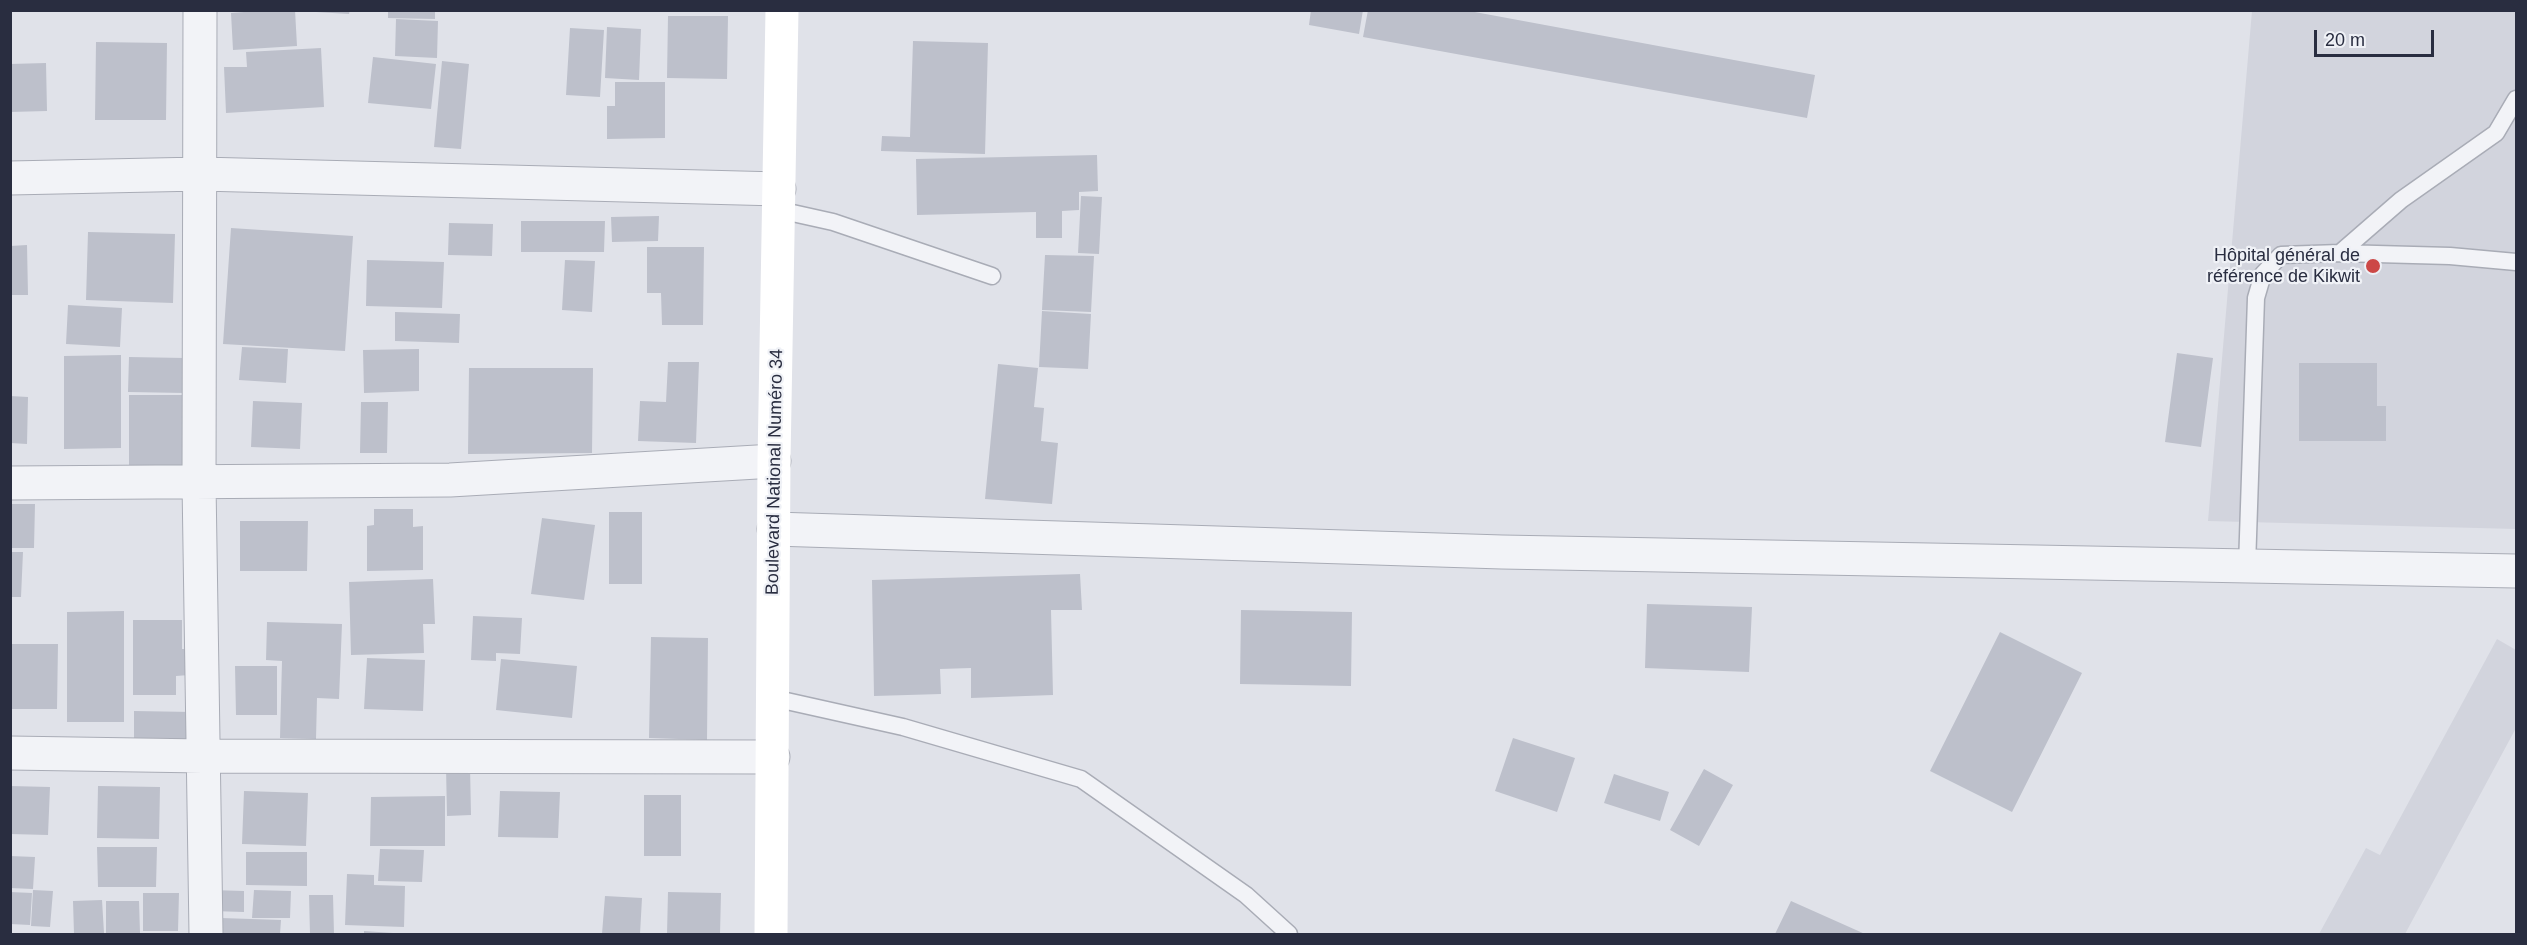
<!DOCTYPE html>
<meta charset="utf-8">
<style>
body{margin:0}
#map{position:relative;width:2527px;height:945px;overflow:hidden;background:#e0e2e9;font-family:Helvetica,sans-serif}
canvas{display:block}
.frame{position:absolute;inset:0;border:12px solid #292d40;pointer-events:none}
.scale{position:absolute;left:2314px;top:30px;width:120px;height:27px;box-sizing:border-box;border:3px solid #292d40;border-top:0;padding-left:8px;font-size:18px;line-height:21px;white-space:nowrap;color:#292d40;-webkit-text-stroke:4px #eff1f6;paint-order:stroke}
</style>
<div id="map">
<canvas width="2527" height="945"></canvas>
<div class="frame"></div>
<div class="scale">20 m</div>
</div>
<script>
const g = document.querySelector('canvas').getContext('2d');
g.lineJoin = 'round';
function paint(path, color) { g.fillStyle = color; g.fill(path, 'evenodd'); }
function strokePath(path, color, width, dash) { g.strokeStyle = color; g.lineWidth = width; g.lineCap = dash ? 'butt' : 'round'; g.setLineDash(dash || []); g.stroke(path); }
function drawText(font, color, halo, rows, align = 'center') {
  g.font = font + ' Helvetica,sans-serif'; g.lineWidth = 4.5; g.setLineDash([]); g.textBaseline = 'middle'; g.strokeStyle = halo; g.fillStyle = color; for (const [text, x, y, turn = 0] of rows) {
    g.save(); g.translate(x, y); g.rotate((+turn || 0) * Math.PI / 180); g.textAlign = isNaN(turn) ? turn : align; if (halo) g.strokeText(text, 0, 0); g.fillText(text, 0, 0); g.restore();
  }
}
paint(new Path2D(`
 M2252,11H2516V529L2208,521Z
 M2497,639L2516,650V728L2405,934H2319L2366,848L2380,855Z`), '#d2d4dd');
paint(new Path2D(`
 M270,10H295L297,46L233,50L231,13Z
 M316,10H350L349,14L316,12Z
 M388,10H435V19L388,18Z
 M1311,10H1363L1359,34L1309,25Z
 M1368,10H1464L1815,75L1807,118L1363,37Z
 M668,16H728L727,79L667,78Z
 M396,19L438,21L437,58L395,56Z
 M607,27L641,29L639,80L605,78Z
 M570,28L604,30L600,97L566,95Z
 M913,41L988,43L985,154L881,151L882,136L910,137Z
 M96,42L167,43L166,120H95Z
 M321,48L324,107L226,113L224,67H247L246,52Z
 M373,57L436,64L431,109L368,103Z
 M442,61L469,64L461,149L434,147Z
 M46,63L47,111L10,112V64Z
 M615,82H665V138L607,139V106H615Z
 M1097,155L1098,191L1079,192V210L1062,211V238H1036V212L917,215L916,159Z
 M1081,196L1102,197L1099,254L1078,253Z
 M659,216L658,241L612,242L611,217Z
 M521,221H605L604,252H521Z
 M449,223L493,224L492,256L448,255Z
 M231,228L353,236L345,351L223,344Z
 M88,232L175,234L173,303L86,300Z
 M27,245L28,295H10V246Z
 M647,247H704L703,325H662L661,293H647Z
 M1045,255L1094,256L1091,312L1042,310Z
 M367,260L444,262L442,308L366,306Z
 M565,260L595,261L592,312L562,310Z
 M68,305L122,308L120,347L66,344Z
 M1042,311L1091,314L1088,369L1039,367Z
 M395,312L460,314L459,343L395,341Z
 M242,347L288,349L286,383L239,380Z
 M419,349V391L364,393L363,350Z
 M2177,353L2213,358L2201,447L2165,442Z
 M121,355V448L64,449V356Z
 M129,357L185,358V393L128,392Z
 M668,362H699L696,443L638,441L640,401L666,402Z
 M2299,363H2377V406H2386V441H2299Z
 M998,364L1038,368L1034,407L1044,408L1041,441L1058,443L1052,504L985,499Z
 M469,368H593L592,453L468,454Z
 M129,395H185L186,468H129Z
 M10,396L28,397L27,444L10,443Z
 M253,401L302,403L300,449L251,447Z
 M361,402H388L387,453H360Z
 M10,504H35L34,548H10Z
 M374,509H413V527L423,526V570L367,571V526L374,525Z
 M609,512H642V584H609Z
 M542,518L595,525L584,600L531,594Z
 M240,521H308L307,571H240Z
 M10,552H23L21,597H10Z
 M1080,574L1082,610H1051L1053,695L971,698V668L940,669L941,694L874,696L872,580Z
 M433,579L435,624H423L424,653L351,655L349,582Z
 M1647,604L1752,607L1749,672L1645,668Z
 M1241,610L1352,612L1351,686L1240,684Z
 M124,611V722H67V612Z
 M473,616L522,618L520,654L496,653V661L471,660Z
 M133,620H182V649H188L189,675L176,676V695H133Z
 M267,622L342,624L339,699L317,698L316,739L280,738L282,661L266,660Z
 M2000,632L2082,673L2012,812L1930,771Z
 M651,637L708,638L707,740L649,738Z
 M10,644H58L57,709H10Z
 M367,658L425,660L423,711L364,709Z
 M501,659L577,666L572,718L496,710Z
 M235,666H277V715H236Z
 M134,711L193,712L192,745L134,743Z
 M1513,738L1575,758L1557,812L1495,791Z
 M470,766L471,815L447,816L446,767Z
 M1704,769L1733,785L1699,846L1670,830Z
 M1614,774L1669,792L1660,821L1604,803Z
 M10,786L50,787L48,835L10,834Z
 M98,786L160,787L159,839L97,838Z
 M244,791L308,793L306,846L242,844Z
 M500,791L560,792L558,838L498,837Z
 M644,795H681V856H644Z
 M445,796V846H370L371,797Z
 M97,847H157L156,887H98Z
 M380,849L424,850L422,882L378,881Z
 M246,852H307V886L246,885Z
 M10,856L35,857L33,889L10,888Z
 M347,874L374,875V885L405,886L404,927L345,925Z
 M33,890L53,891L50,927L31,926Z
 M211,890L244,891V912L211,911Z
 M254,890L291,891L290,918H252Z
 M10,892L32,893L30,925L10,924Z
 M668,892L721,893L720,934H667Z
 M143,893H179L178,931H143Z
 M309,895H333L334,934H310Z
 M605,896L642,898L640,934H602Z
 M102,900L104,933L74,934L73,901Z
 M106,901H139L140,933H106Z
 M1791,901L1865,934H1775Z
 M221,918L281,920L280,934H220Z
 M364,931L393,933V934H364Z`), '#bdc0cb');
const service = new Path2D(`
 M779,210L833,222L992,276
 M2340,253L2450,256L2516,262
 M2247,566L2256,298L2263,274L2281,255L2340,253L2401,200L2496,133L2516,99
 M773,698L903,727L1081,779L1246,895L1289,934`);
const minor = new Path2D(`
 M200,10L199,483L206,934
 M10,178L201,174L779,189
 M10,483L450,480L774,461
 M774,529L1502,552L2516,571
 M10,753L203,756L773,757`);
strokePath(service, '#a9acb6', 19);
strokePath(minor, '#a9acb6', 35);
strokePath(service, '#f2f3f7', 16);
strokePath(minor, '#f2f3f7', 33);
strokePath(new Path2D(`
 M771,934L774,461L782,10`), '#fff', 33);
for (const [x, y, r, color] of [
 [2373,266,8,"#cc4846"]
]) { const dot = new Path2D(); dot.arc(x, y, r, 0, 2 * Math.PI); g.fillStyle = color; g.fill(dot); strokePath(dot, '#eff1f6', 2); }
drawText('18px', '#292d40', '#eff1f6', [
 ["Hôpital général de",2360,256],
 ["référence de Kikwit",2360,277]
], 'right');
drawText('18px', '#292d40', '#eff1f6', [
 ["Boulevard National Numéro 34",775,472,-89]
]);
</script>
